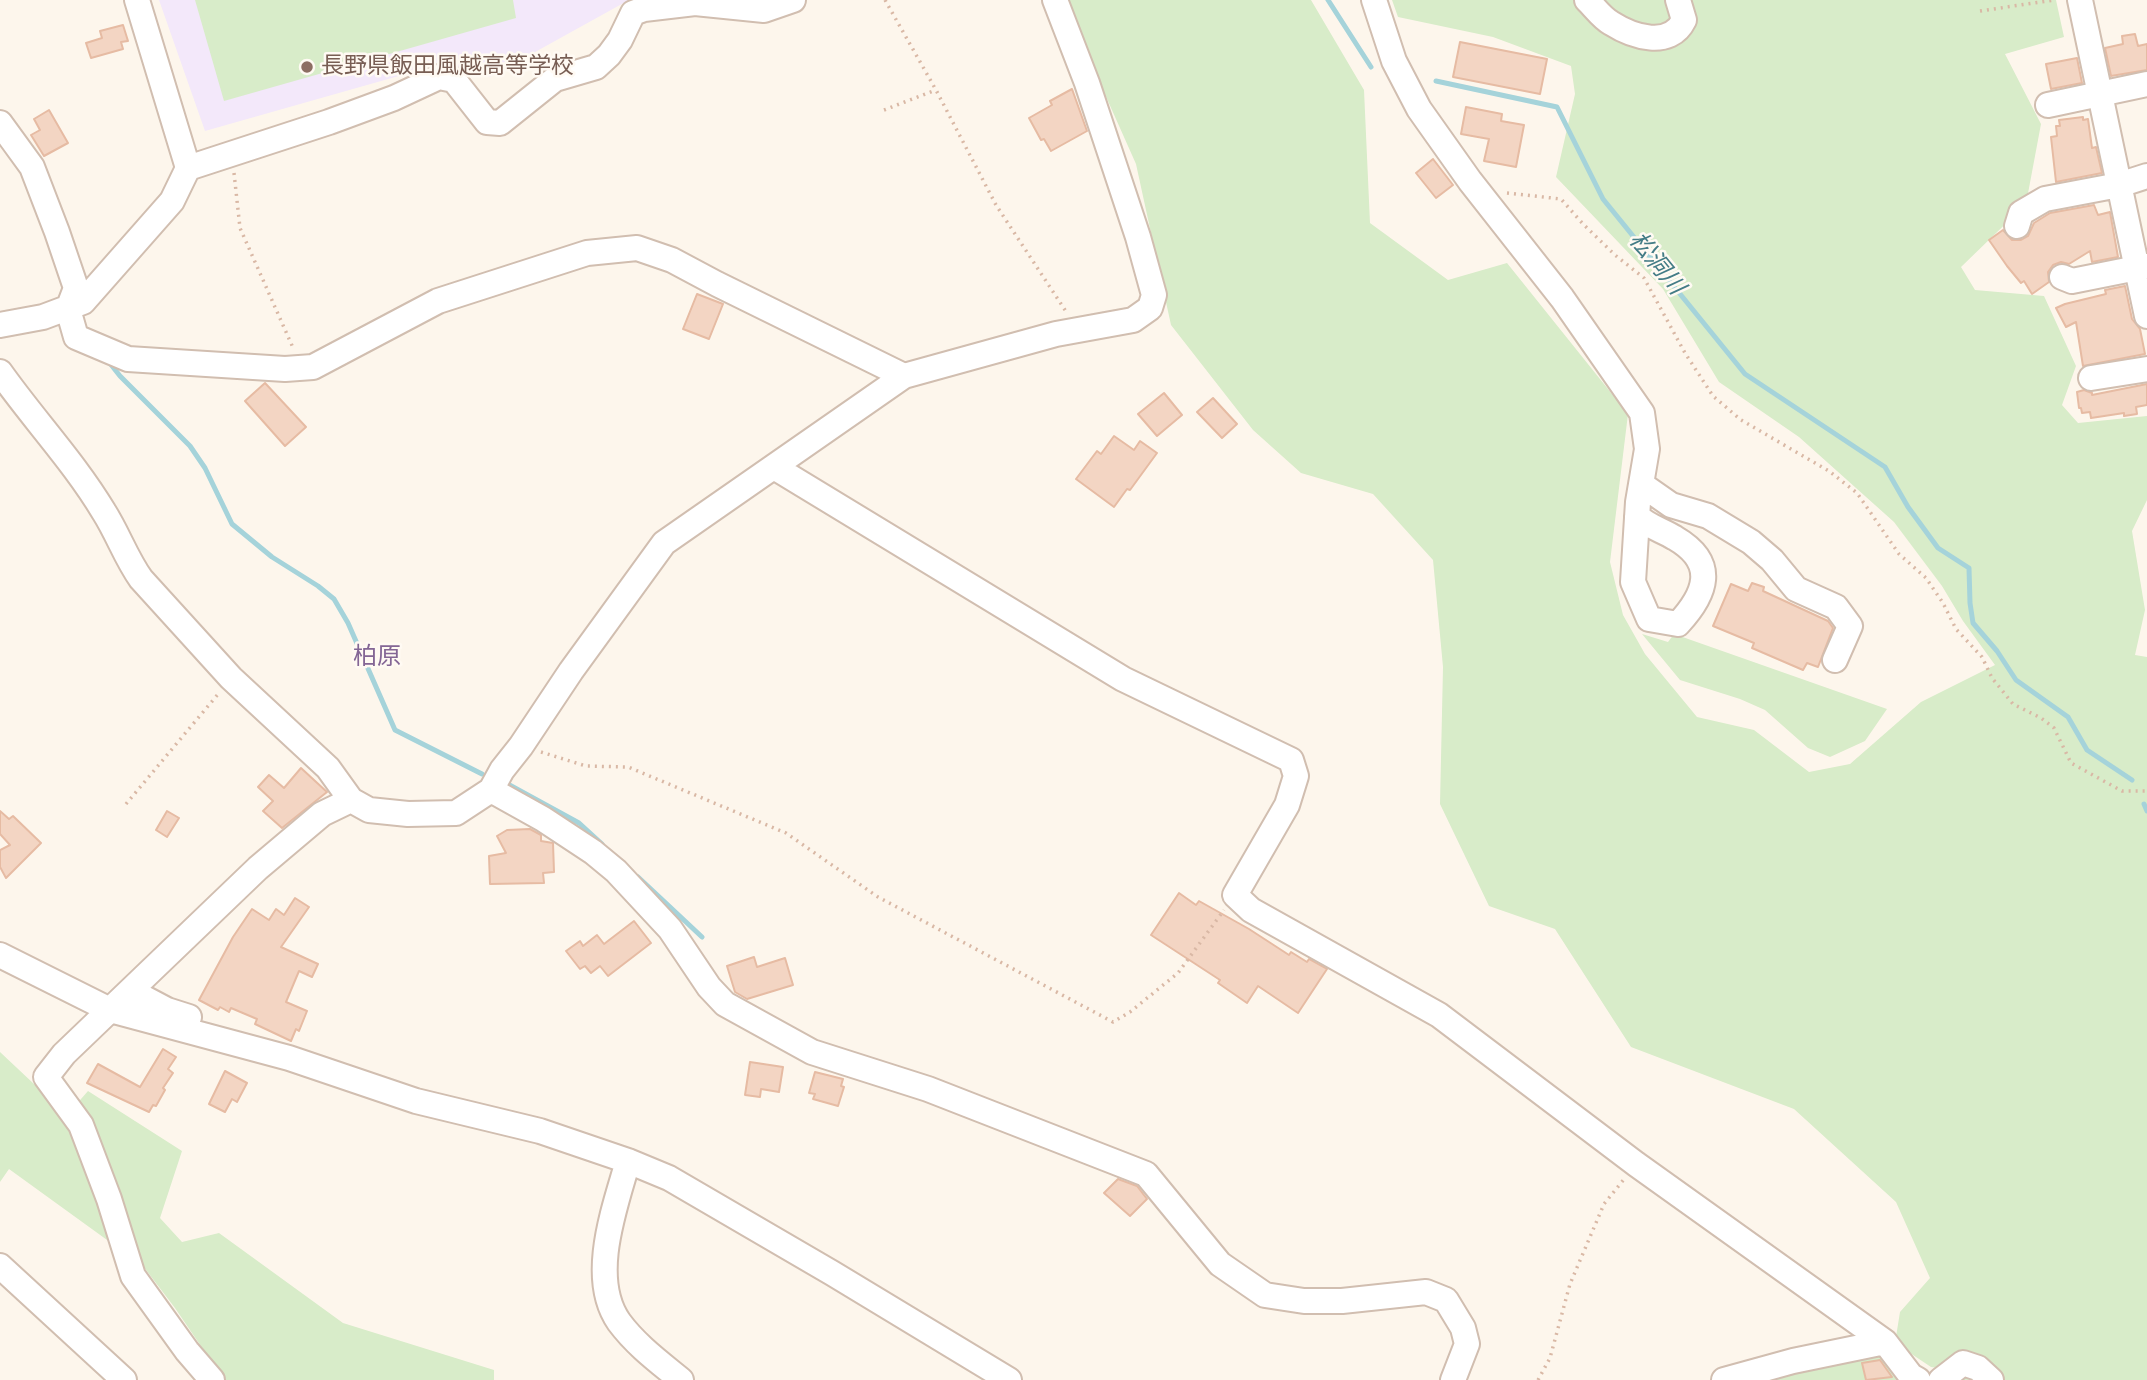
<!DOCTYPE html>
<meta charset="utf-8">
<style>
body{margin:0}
canvas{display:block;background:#fdf6ec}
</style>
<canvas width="2147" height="1380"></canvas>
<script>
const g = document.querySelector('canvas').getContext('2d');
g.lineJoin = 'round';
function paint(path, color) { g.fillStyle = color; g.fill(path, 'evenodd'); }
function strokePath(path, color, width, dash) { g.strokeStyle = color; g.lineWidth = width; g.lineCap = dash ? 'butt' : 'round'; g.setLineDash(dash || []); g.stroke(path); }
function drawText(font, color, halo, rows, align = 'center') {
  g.font = font + ' "DM Sans","Noto Sans JP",sans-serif'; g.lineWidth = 5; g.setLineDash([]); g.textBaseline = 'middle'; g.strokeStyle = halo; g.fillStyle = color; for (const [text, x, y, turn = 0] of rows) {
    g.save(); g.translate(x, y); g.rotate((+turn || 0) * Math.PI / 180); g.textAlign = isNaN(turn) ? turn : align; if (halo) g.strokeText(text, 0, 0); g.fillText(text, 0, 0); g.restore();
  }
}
paint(new Path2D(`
 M159,0H629L490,77L441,64L205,131Z`), '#f3e8fa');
paint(new Path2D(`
 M195,0H513L516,18L224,101Z
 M1063,0H1311L1364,90L1370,223L1448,280L1507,263L1628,414L1610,562L1623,615L1645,654L1697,717L1754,730L1809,772L1850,764L1921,702L1995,665L1963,621L1942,586L1894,522L1799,437L1719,382L1663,289L1556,177L1575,94L1571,66L1493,37L1398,17L1392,0H2056L2064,37L2005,54L2041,124L2026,204L1961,267L1975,290L2044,296L2076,366L2062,405L2078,423L2147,416V500L2132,531L2145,610L2135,655L2147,657V1380H1749L1891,1352L1928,1374L1963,1372L1931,1367L1895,1343L1900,1312L1930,1278L1896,1202L1794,1109L1631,1047L1555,929L1489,906L1440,804L1443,667L1433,560L1373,494L1301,473L1253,430L1171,325L1136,164Z
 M1642,634L1668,642L1674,634L1887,709L1865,741L1830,757L1808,748L1765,710L1740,699L1680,680Z
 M0,1052L67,1115L88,1091L182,1151L160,1218L182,1242L219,1233L343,1323L494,1370V1380H224L175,1308L143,1266L9,1169L0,1182Z`), '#d8ecc9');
strokePath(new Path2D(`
 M1328,0L1371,67
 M1436,81L1557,107L1603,199L1745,374L1885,467L1908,507L1938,548L1969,568L1970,603L1973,623L1997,651L2016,680L2068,717L2087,750L2132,780
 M109,362L120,376L190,446L205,468L232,524L272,557L318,586L334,599L348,623L395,730L482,774
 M504,782L579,823L602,844
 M2144,804L2147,811
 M638,877L702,937`), '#a5d3da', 5);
const building = new Path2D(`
 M123,25L128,41L121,42L123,49L91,58L86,43L102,38L100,31Z
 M2135,34L2138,46L2147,44V70L2111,76L2105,48L2123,44L2122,36Z
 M1460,42L1547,59L1540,94L1453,77Z
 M2077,58L2082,83L2051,89L2046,64Z
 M1072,89L1087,131L1051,151L1044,139L1041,140L1029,118L1052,105L1050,101Z
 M1466,107L1502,114L1501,121L1524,125L1516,167L1484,161L1489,139L1461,134Z
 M49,110L68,143L44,156L31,135L40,130L34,119Z
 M2083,117V120L2088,119L2092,148L2096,147L2102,173L2056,182L2051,137L2057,136L2056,126H2060L2059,120Z
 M1433,159L1453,185L1436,198L1416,173Z
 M2094,205L2098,215L2110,212L2118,257L2092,262L2090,251L2069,264L2061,262L2053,265L2048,272L2049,282L2032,294L2024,281L2021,283L2007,266L1989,240L2003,230L2012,240H2021L2028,236L2034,223L2050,213Z
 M2125,286L2132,319L2140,329L2145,354L2083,366L2076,322L2066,327L2056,308L2065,304L2106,294L2105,290Z
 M697,294L723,304L709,339L683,329Z
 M265,383L306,427L285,446L245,401Z
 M2147,384V405L2136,407L2137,414L2124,416V413L2091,418L2090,412L2082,413L2081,408H2079L2077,392L2084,390L2092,393V395Z
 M1164,393L1182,415L1157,436L1138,414Z
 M1213,398L1237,424L1222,438L1197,412Z
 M1114,436L1134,450L1140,441L1157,453L1130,490L1127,489L1114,507L1076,479L1097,451L1101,454Z
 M1752,583L1764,587L1763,591L1828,621L1833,628L1818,667L1807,663L1803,670L1752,648L1754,643L1713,626L1731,584L1748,591Z
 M301,768L327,792L282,828L263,811L273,801L258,787L269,775L284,788Z
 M0,811L9,819L13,816L41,843L6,878L0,867V850L10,845L0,834Z
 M167,811L179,818L167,837L156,830Z
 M530,829L541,835V841L553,843L554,872L543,873L544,883L490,884L489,856L506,853L497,836L507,830Z
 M1179,893L1196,905L1199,901L1249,929L1289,955L1291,952L1307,962L1309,959L1327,969L1298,1013L1258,986L1247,1003L1218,983L1220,980L1151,935Z
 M295,898L309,907L281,947L318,964L312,977L299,971L286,1002L307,1011L299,1031L296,1029L291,1041L255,1024L257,1019L231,1008L229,1012L220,1007L218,1010L199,1000L233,937L252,909L269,920L276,909L284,915Z
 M634,921L651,943L608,976L600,966L591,973L585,966L580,969L566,951L580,941L583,946L597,935L604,944Z
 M754,957L757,967L785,958L793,985L747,999L735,992L727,966Z
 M163,1049L176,1057L168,1069L173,1073L163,1088L165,1090L156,1106L153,1105L149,1112L87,1083L98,1064L140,1087Z
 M750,1062L783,1067L779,1092L761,1089L760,1097L745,1095Z
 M225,1071L247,1083L237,1102L232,1099L225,1112L209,1104Z
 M815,1072L843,1079L841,1086L844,1087L838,1106L813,1099L815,1094L809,1093Z
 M1118,1179L1137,1186L1147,1199L1130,1216L1104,1193Z
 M1880,1360L1892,1377L1866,1380L1862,1363Z`);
paint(building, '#f3d5c3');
strokePath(building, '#e6bba3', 2);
const minor = new Path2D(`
 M1374,0L1394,61L1419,109L1470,181L1562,298L1642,413L1647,449L1638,502L1633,582L1649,619L1678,624C1706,594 1718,563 1675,538C1662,530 1649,527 1637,516
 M1587,0C1595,8 1602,18 1611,23C1633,37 1670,49 1684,20L1678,0
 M2080,0L2147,316
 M2048,105L2147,84
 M0,123L32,167L57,232L76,288L68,309L76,337L128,359L285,369L313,367L438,301L587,253L637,248L672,260L717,284L904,376
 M188,168L329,122L394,98L439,77L454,80L487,122L500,123L555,79L596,67L609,55L620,40L633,13L644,9L695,3L764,10L793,0
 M2017,226L2021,213L2045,199L2119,185L2147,176
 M2062,277L2072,281L2147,266
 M0,325L43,317L83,302L172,201L188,168L137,0
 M0,372C34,420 74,462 104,512C118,534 126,558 141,579L231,678L328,768L351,800L369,810L408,814L456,813L491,790L502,770L521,746L571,671L664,543L904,376L1056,334L1133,320L1150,308L1154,295L1138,237L1087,83L1055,0
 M2091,378L2147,369
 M774,467L1123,679L1291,760L1296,776L1287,805L1235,895L1251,910L1439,1015L1636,1164L1885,1342L1911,1376L1918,1380
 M1641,484L1671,505L1708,516L1751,542L1772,560L1796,589L1836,607L1850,626L1835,660
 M491,790L543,819L593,852L616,871L670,929L709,987L725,1004L812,1052L928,1089L1146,1174L1220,1264L1265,1295L1304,1301H1342L1426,1292L1446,1300L1463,1328L1467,1344L1453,1380
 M0,955L110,1010L289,1058L416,1101L540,1131L628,1161L669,1178L832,1273L1009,1380
 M131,991L167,1010L189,1017
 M628,1161C615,1207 588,1278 619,1322C636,1345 659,1362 681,1380
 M0,1266L124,1380
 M212,1380L187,1351L133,1276L109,1199L81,1125L46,1077L64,1054L258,868L322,814L351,800
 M1724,1380L1793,1361L1885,1342
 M1941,1380L1963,1363L1978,1368L1991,1380`);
strokePath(minor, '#d1beb0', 28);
strokePath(new Path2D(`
 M885,0L936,90L996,205L1067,313
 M1980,11L2054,0
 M884,110L936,90
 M234,173L240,228L294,350
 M1507,193L1561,199L1583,224L1615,255L1644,278L1685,353L1713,396L1741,420L1829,471L1857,493L1899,554L1926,578L1943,603L1956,629L1982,657L1992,678L2013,704L2041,718L2054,728L2071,763L2122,791H2147
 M541,752L586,766L628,767L786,833L878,897L1113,1022L1130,1012L1178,973L1224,910
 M126,804L219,693
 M1538,1380L1550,1358L1570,1284L1604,1204L1625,1178`), '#d9b8a5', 3.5, [2, 5]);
strokePath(minor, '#fff', 24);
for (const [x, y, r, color] of [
 [307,67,7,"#8d6e63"]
]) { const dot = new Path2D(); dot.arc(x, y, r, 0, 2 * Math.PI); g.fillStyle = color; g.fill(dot); strokePath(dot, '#fffaf3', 2.5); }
drawText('23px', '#785e54', '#fffaf3', [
 ["長野県飯田風越高等学校",321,67]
], 'left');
drawText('italic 24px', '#437c86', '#fffaf3', [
 ["松洞川",1656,264,51]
]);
drawText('24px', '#846695', '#fffaf3', [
 ["柏原",377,658]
]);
</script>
